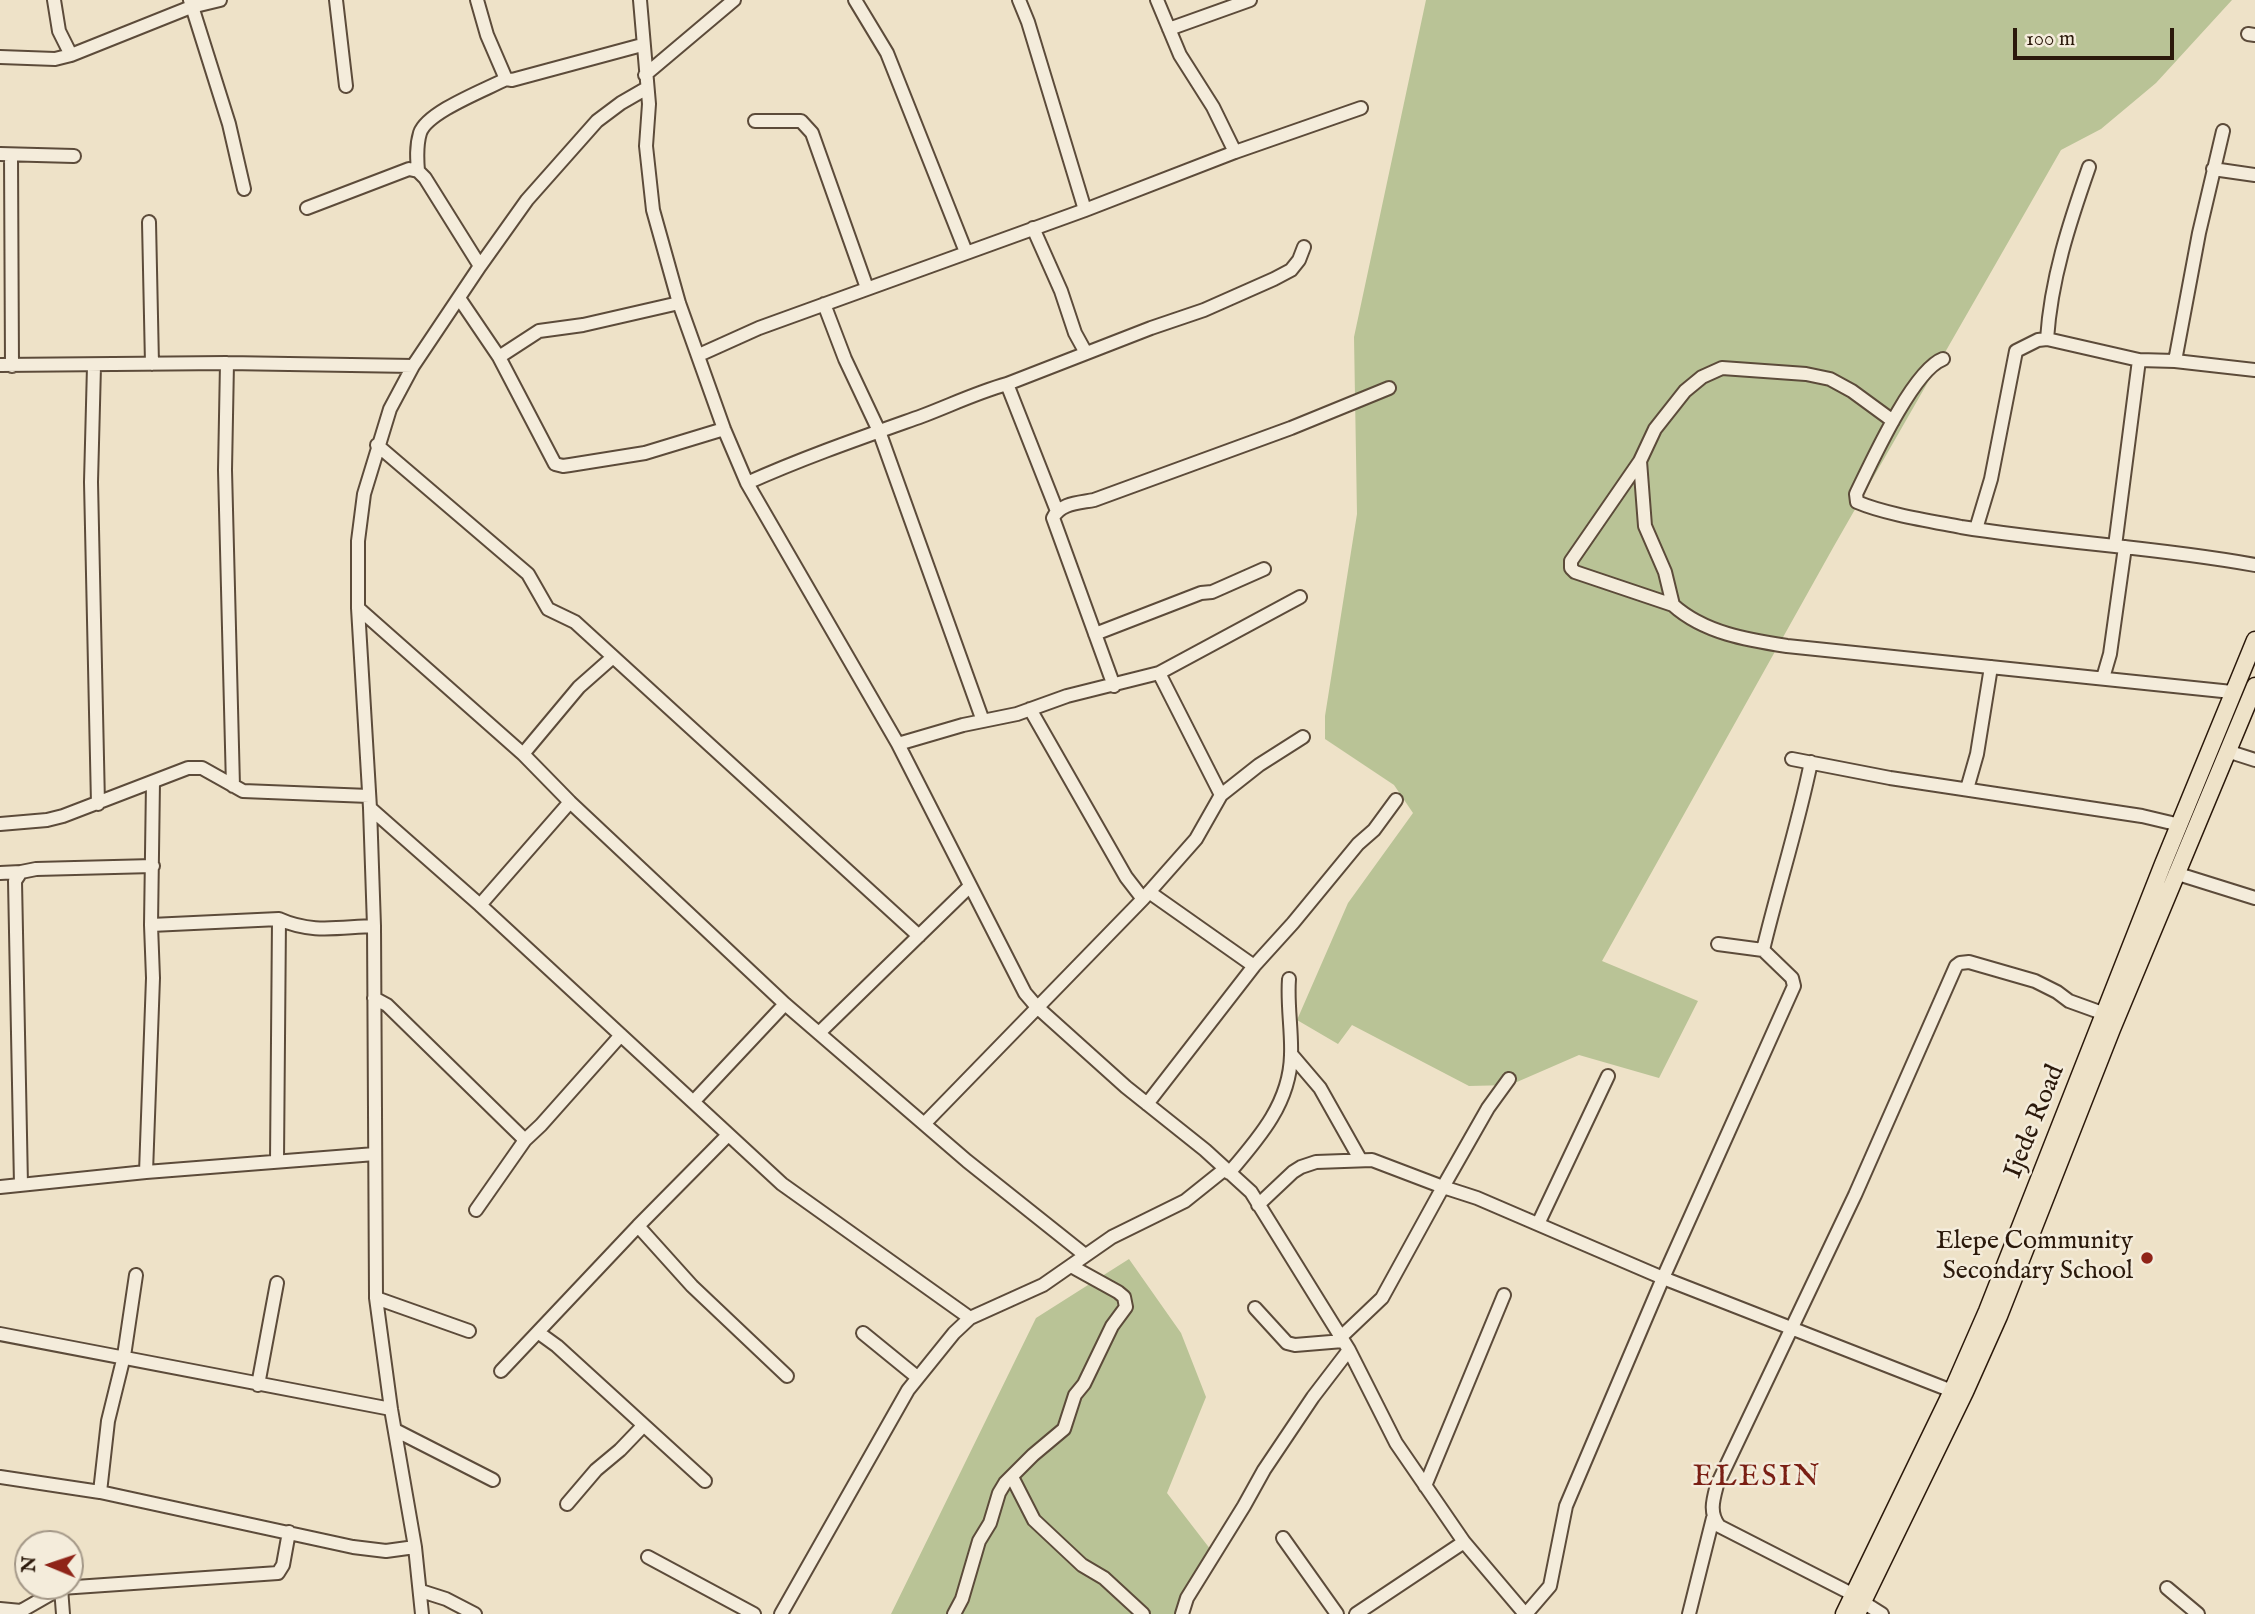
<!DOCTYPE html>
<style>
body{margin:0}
#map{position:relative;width:2255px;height:1614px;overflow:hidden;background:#eee2c8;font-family:"IM FELL English",serif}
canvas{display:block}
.north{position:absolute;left:14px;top:1530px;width:70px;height:70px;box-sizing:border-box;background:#f4ecdb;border:2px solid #a49888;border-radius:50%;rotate:272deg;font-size:19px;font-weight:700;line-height:28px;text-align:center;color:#2b190b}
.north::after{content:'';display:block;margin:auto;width:24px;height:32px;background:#8f2418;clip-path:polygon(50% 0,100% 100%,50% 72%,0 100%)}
.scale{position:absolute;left:2013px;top:28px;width:161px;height:32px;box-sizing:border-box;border:4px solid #2b190b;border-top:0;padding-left:9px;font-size:21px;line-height:24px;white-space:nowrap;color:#2b190b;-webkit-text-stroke:5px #f4ecdb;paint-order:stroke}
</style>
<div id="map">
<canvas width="2255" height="1614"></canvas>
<div class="north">N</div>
<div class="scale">100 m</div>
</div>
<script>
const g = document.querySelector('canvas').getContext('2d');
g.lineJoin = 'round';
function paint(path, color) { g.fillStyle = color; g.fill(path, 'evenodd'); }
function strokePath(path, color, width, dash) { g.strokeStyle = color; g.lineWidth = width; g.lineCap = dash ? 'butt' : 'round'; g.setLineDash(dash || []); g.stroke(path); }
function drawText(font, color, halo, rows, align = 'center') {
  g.font = font + ' "IM FELL English",serif'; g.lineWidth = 5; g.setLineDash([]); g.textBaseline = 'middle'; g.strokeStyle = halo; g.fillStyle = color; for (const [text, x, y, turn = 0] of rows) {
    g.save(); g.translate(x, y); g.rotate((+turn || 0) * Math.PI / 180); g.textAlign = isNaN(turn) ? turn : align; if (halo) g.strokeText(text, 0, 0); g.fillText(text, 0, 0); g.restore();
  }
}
paint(new Path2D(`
 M1426,0H2232L2156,83L2101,129L2061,150L1834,546L1602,961L1698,1001L1659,1078L1579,1055L1510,1085L1469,1086L1352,1025L1338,1044L1297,1020L1348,903L1413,813L1394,785L1325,739V716L1357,514L1354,337Z
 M1129,1259L1181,1333L1206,1397L1167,1493L1214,1554L1177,1614H891L1036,1318Z`), '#b9c396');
const minor = new Path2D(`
 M54,0L59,31L71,55L191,7L220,0
 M190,0L229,124L244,189
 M336,0L346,86
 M477,0L487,35L506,79L512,80L642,45
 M640,0L649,104L646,146L653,210L679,303L724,429L747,483L898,744L1025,993L1037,1007L1126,1087L1205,1150L1251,1192L1349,1350L1396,1443L1464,1542L1525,1614
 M855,0L887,53L966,252
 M1019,0L1028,22L1085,210
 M1157,0L1180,55L1213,107L1235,152
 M1169,29L1250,0
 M2248,34L2255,35
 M0,57L55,59L71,55
 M645,75L734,0
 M755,121H801L812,133L867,288
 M0,154L74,156
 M11,155L12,366
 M2213,169L2255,175
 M418,171C417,159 416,146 420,133C427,112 485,90 506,79
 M307,208L409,169L418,171L425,178L480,266
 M149,222L152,364
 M1033,228L1061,291L1075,333L1086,353
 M459,298L499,357L555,464L563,466L570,465L645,453L724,429
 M824,304L845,359L879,431L983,721
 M2047,339C2051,279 2069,224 2089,167
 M699,355L759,328L1085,210L1235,152L1361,108
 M499,357L539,331L583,325L679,303
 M1943,359C1913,370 1871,463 1856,494L1857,502C1885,514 1930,521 1961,527C2059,543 2158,547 2255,565
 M2175,361L2199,233L2223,131
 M227,363L225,470L233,786
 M0,365L227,363L413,366
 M94,366L91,482L98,804
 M1007,384L1057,511
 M1893,421L1852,391L1830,379L1806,374L1722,368L1702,377L1685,391L1655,429L1640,461L1571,561V568L1575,572L1673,605C1704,633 1748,640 1787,646L2232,692
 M377,445L528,574L548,609L575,622L919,936
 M1640,461L1645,526L1665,572L1673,605
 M747,483C805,457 863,437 922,416C951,405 978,392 1007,384L1151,328L1204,310L1274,279L1291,270L1299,260L1304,247
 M1976,529L1991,479L2016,351L2038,340L2047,339L2139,360L2175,361L2255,370
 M2115,546L2139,360
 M358,608L523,754L570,802L785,1004L967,1161L1085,1255
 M1095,634L1201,593L1212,592L1264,569
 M1159,673L1221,795
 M2103,678L2110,654L2125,547
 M1114,686L1053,518C1060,503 1079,503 1094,500L1291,428L1389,388
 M1030,709L1126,877L1143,899
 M898,744L963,725L1017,714L1067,696L1159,673L1300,597
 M2227,751L2255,760
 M523,754L579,687L613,657
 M1792,759L1890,778L2142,816L2180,825
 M1967,789L1977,754L1991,667
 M370,808L480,905L782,1184L970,1318
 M0,824L47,820L63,816L188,768H202L243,791L369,796
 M0,873L21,872
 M2175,873L2255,898
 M1149,892L1254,966
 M480,905L570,802
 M151,925L279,919C312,934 339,927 374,926
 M1763,950C1778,887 1798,826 1811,762
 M374,998L387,1005L525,1140
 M819,1033L969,887
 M1291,1054L1320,1088L1360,1159
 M694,1101L785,1004
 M1147,1104L1254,966L1293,923L1358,844L1374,830L1396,800
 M925,1123L1143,899L1196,839L1221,795L1259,765L1303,737
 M277,1161L279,919
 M146,1172L153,978L151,925L153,782
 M1229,1173C1259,1138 1290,1103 1291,1055C1292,1030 1287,1005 1289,979
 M21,1185L15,881L21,872L36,869L153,866
 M0,1187L146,1172L375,1154
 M1258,1205L1293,1172L1301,1167L1316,1162L1372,1160L1443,1187L1488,1108L1509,1079
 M476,1210L525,1140L541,1125L621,1035
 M1538,1224L1608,1076
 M638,1226L692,1286L787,1376
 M376,1298L469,1331
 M1255,1308L1287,1343L1295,1345L1343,1341
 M539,1333L557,1346L705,1481
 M863,1333L917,1377
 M0,1334L391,1409
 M1341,1337L1382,1298L1443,1187L1477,1198L1663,1278L1952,1391
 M501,1371L638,1226L728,1135
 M258,1385L277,1283
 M395,1430L493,1480
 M0,1477L100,1492L353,1547L386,1551L415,1547
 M1012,1477L1034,1520L1082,1565L1104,1578L1143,1614
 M1425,1486L1504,1295
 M100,1492L108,1421L124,1356L136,1275
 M567,1504L596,1470L620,1450L643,1426
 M1283,1538L1337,1614
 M648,1557L754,1614
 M61,1588L63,1614
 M2167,1588L2198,1614
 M421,1591L446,1599L475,1614
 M1854,1595L1719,1526C1709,1513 1713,1500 1717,1485L1855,1195L1956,966L1960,963L1969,962L2035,981L2057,992L2069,1001L2105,1014
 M1863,1602L1882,1614
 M0,1609L21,1611L61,1588L278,1573L283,1565L289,1532
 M422,1614L415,1547L391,1409L376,1298L374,926L370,808L358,608V541L364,494L390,409L413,366L480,266L527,200L597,121L621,103L647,88
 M781,1614L908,1390L954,1333L970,1318L1043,1285L1112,1237L1185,1201L1225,1169
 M954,1614L962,1599L979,1541L990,1523L999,1493L1005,1483L1033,1455L1064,1429L1075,1395L1084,1384L1112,1326L1126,1307L1124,1297L1118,1292L1071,1266
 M1182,1614L1187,1598L1244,1506L1264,1470L1313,1397L1349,1350
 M1356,1614L1464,1542
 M1526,1614L1550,1586L1566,1506L1663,1278L1794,986L1792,978L1763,950L1718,944
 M1689,1614L1713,1518`);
const major = new Path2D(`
 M1844,1614L1952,1391L1987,1311L2163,864L2255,640
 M1857,1614L1965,1392L1999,1316L2112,1029L2255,686`);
strokePath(minor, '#5c4b3a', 16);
strokePath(major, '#2b190b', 19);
strokePath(minor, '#f4ecdb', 12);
strokePath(major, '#eee2c8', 16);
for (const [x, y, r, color] of [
 [2147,1258,7,"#8f2418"]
]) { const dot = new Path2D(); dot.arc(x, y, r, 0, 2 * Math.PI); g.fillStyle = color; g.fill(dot); strokePath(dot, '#f4ecdb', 2.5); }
drawText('26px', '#2b190b', '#f4ecdb', [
 ["Ijede Road",2036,1122,-68]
]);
drawText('26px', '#2b190b', '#f4ecdb', [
 ["Elepe Community",2133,1243],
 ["Secondary School",2133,1273]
], 'right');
g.letterSpacing = '2px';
drawText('30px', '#7a1f14', '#f4ecdb', [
 ["ELESIN",1757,1479]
]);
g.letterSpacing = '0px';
</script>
